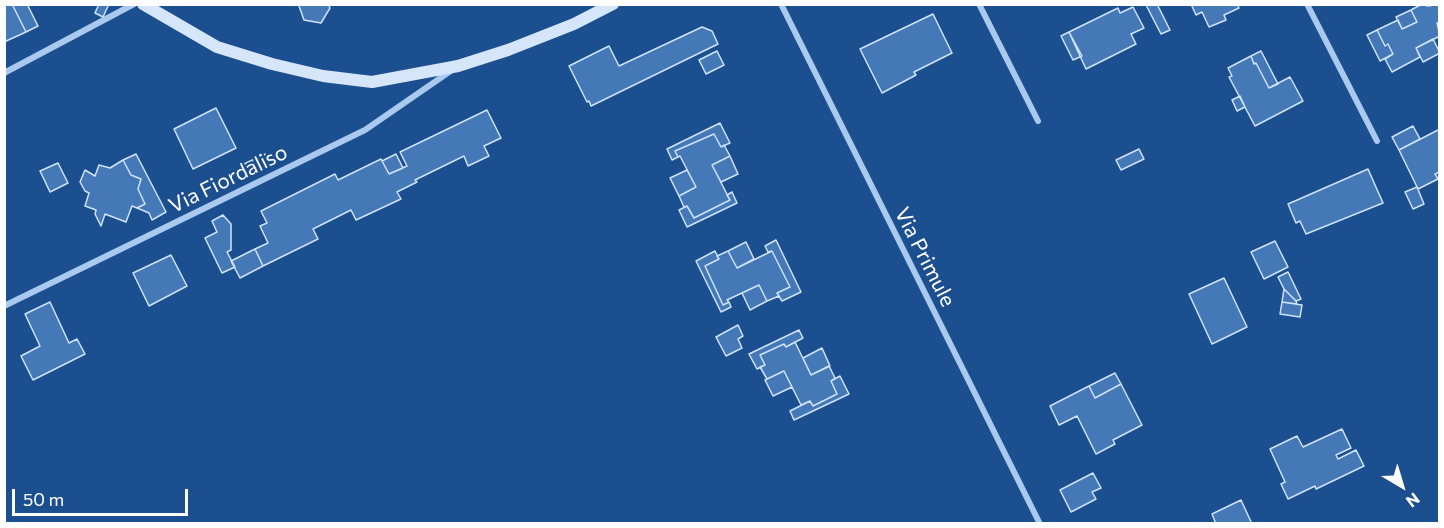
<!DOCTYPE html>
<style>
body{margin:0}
#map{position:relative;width:1444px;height:528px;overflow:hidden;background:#1b4f8f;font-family:Commissioner,sans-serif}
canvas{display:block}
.frame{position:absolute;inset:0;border:6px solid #fff;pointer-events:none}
.north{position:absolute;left:1372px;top:456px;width:60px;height:60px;-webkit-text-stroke:4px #1b4f8f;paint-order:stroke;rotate:142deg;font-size:16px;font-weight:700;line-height:24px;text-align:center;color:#fff}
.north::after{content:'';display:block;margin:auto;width:21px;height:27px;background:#fff;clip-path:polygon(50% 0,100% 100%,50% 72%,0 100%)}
.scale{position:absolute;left:12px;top:489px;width:176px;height:27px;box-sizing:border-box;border:3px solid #fff;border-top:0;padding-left:8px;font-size:18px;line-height:21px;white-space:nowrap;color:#fff;-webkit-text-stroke:4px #1b4f8f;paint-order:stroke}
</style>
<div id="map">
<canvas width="1444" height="528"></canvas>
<div class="frame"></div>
<div class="north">N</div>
<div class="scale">50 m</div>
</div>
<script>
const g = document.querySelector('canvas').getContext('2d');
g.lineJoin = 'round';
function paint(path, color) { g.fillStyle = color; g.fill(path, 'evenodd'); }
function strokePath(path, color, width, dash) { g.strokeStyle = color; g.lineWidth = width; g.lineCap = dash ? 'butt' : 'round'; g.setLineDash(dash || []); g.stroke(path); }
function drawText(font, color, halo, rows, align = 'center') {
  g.font = font + ' Commissioner,sans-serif'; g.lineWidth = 4.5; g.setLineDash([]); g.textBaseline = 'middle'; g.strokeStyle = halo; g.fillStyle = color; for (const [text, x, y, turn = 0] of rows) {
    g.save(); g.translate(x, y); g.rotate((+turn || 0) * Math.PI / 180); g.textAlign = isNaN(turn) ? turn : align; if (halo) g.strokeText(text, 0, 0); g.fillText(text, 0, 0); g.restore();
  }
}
const building = new Path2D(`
 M4,4H12L26,32L4,42Z
 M12,4H27L38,26L26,32Z
 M99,4H109L103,17L95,13Z
 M302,4H328L330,8L321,23L304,20L299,6Z
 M1157,4L1170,30L1161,34L1146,5Z
 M1191,4H1237L1239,8L1224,15L1226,20L1209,27L1202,12L1196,15Z
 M1422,4L1428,6L1440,4V22L1437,23L1440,36L1416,48L1420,57L1392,72L1385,59L1393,54L1388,44L1385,46L1377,30L1398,20L1402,29L1417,22L1411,10Z
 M1133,7L1144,28L1131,34L1136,44L1086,69L1069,32L1118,8L1120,13Z
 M1411,10L1417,22L1402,29L1396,17Z
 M933,14L952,53L914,72L916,75L882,93L860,49Z
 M702,27L712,31L718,44L591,106L589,101L587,102L569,66L609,46L619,66Z
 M1377,30L1385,46L1388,44L1393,54L1380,61L1367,35Z
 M1069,32L1082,56L1073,60L1061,36Z
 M1433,39L1440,53L1423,62L1416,48Z
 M717,51L724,65L706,74L699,60Z
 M1261,51L1278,84L1269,88L1256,63L1254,64L1251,56Z
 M1251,56L1254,64L1256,63L1269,88L1290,77L1303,101L1255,126L1229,77L1232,76L1228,68Z
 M1240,96L1245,107L1237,111L1232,100Z
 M216,108L236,148L193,169L174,129Z
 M487,110L501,138L484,146L489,156L468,166L464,156L415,180L417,182L397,192L401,199L356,220L351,210L313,229L318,239L263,266L255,249L268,243L260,226L267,223L261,211L335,174L338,180L381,159L389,174L407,166L400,152Z
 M720,123L730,143L721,147L714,134L675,151L678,157L672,160L667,149Z
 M1413,126L1420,139L1399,150L1392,137Z
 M1440,129V172L1435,174L1438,179L1418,189L1399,150Z
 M714,134L721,147L724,145L730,156L712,165L730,200L694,218L687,206L684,207L679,196L696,187L680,156L678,157L675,151Z
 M1139,149L1144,159L1121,170L1116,160Z
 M136,154L166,212L152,220L149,213L137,208L145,204L138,189L141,179L131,175L123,160Z
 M265,154L269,164L249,173L244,164Z
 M396,154L403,168L389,174L382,161Z
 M730,156L738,174L721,182L712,165Z
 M123,160L131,175L141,179L138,189L145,204L137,208L132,206L126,222L105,214L101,226L95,214L96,210L85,206L89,193L85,191L80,182L85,170L95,176L99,165L110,168Z
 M58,163L68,183L50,192L40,171Z
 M1368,169L1383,203L1306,234L1300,221L1296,223L1288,204Z
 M687,170L696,187L679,196L670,178Z
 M1417,187L1424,204L1413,209L1405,192Z
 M732,192L737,203L687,227L679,210L687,206L694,218L730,200L727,195Z
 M223,215L231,224V250L227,252L235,267L222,273L205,238L217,232L212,221Z
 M776,240L801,292L782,301L777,293L790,287L772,251L768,252L765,246Z
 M1275,241L1288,267L1264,279L1251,252Z
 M746,242L754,259L737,268L728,251Z
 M255,249L263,266L240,278L231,261Z
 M715,251L719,259L705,266L723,305L729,302L731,307L721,312L696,261Z
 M728,251L737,268L772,251L790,287L777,293L779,296L767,301L759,285L727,300L729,302L723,305L705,266L719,259L717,256Z
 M171,255L187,286L149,306L133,273Z
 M1288,272L1301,299L1296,301L1284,289L1278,277Z
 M1224,278L1247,327L1212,344L1189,294Z
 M759,285L767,301L750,310L742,293Z
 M1284,289L1296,301L1297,304L1282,302Z
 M50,302L69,343L77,339L85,354L33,380L21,356L40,346L25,314Z
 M1282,302L1302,305L1300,317L1280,314Z
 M738,325L743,336L738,339L742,348L726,356L716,337Z
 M799,330L803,338L786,347L784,344L760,355L765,365L757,369L749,354Z
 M795,342L811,375L829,366L835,378L831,381L837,394L813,406L810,401L801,405L784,371L767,379L760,367L765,365L760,355L784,344L786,347Z
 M822,348L830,366L811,375L803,358Z
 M784,371L792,387L773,396L765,380Z
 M1115,373L1121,384L1095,398L1089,386Z
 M840,376L849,394L794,420L790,411L810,401L813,406L837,394L831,381Z
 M1121,384L1142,425L1113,440L1115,444L1096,454L1077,416L1059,425L1050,406L1089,386L1095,398Z
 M1342,429L1351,448L1336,455L1338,459L1356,450L1364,466L1316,489L1315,486L1288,499L1281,484L1285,482L1270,449L1297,436L1303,447Z
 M1093,473L1101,488L1092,492L1096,499L1071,512L1060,490Z
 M1241,500L1252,524H1216L1212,514Z`);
paint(building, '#4478b7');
strokePath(building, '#cfe3fa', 1.5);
strokePath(new Path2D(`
 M781,4L1040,524
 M979,4L1038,121
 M1307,4L1377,141
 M4,73L134,4
 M4,306L365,130L452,70`), '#a9c9ee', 6);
strokePath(new Path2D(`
 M143,4L217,47L272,64L323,76L372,82L458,66L508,50L574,24L613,4`), '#d6e6fa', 12);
drawText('21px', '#fff', '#1b4f8f', [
 ["Via Fiordaliso",228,179,-26],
 ["Via Primule",925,257,63]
]);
</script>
